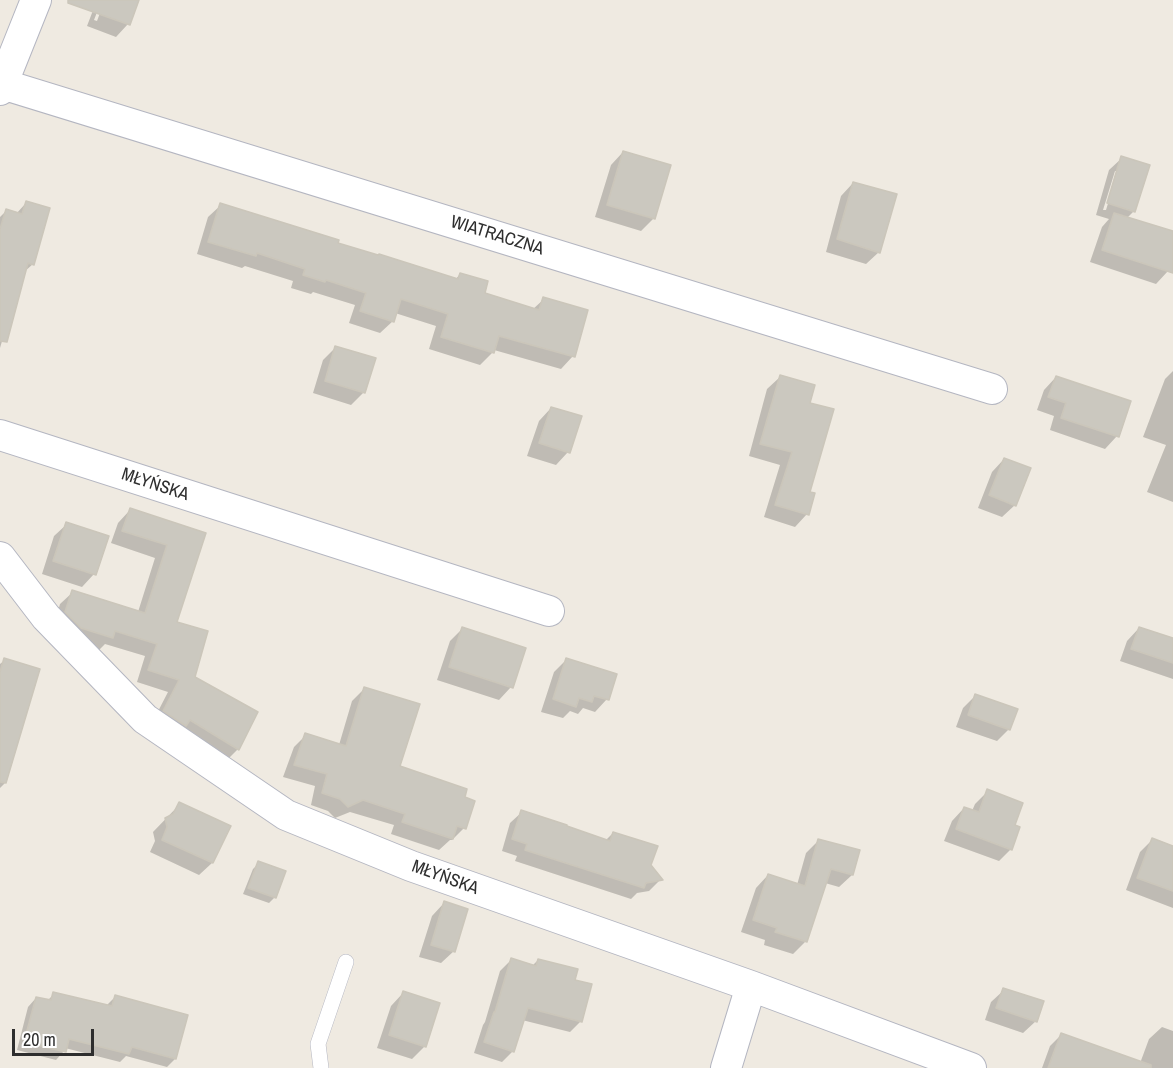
<!DOCTYPE html>
<meta charset="utf-8">
<style>
body{margin:0}
#map{position:relative;width:1173px;height:1068px;overflow:hidden;background:#efeae1;font-family:"Archivo Narrow",sans-serif}
canvas{display:block}
.scale{position:absolute;left:12px;top:1029px;width:82px;height:27px;box-sizing:border-box;border:3px solid #2e2e2e;border-top:0;padding-left:8px;font-size:18px;line-height:21px;white-space:nowrap;color:#2e2e2e;-webkit-text-stroke:4px #fff;paint-order:stroke}
</style>
<div id="map">
<canvas width="1173" height="1068"></canvas>
<div class="scale">20 m</div>
</div>
<script>
const g = document.querySelector('canvas').getContext('2d');
g.lineJoin = 'round';
function paint(path, color) { g.fillStyle = color; g.fill(path, 'evenodd'); }
function strokePath(path, color, width, dash) { g.strokeStyle = color; g.lineWidth = width; g.lineCap = dash ? 'butt' : 'round'; g.setLineDash(dash || []); g.stroke(path); }
function drawText(font, color, halo, rows, align = 'center') {
  g.font = font + ' "Archivo Narrow",sans-serif'; g.lineWidth = 5; g.setLineDash([]); g.textBaseline = 'middle'; g.strokeStyle = halo; g.fillStyle = color; for (const [text, x, y, turn = 0] of rows) {
    g.save(); g.translate(x, y); g.rotate((+turn || 0) * Math.PI / 180); g.textAlign = isNaN(turn) ? turn : align; if (halo) g.strokeText(text, 0, 0); g.fillText(text, 0, 0); g.restore();
  }
}
paint(new Path2D(`
 M97,0H137L128,24L116,37L87,26ZM101,2H104L97,21L94,20Z
 M623,152L654,218L641,231L595,217L611,165Z
 M1122,158L1134,211L1127,218L1173,233V257L1168,271L1156,284L1090,262L1102,227L1109,219L1096,215L1109,170ZM1115,171H1118L1106,210H1103Z
 M853,183L879,252L866,264L826,252L841,196Z
 M26,203L33,264L24,272L12,307L0,348V217L6,211L16,214Z
 M221,205L336,244L455,280L460,274L483,294L532,310L544,299L573,356L561,369L494,350L493,352L480,365L429,349L436,326L395,313L393,321L380,333L349,323L355,305L313,292L311,294L291,288L293,281L245,266L242,268L197,254L208,217Z
 M335,348L364,392L351,405L313,393L323,360Z
 M1173,371V502L1147,492L1166,445L1143,437L1165,379Z
 M780,377L808,404L807,514L795,527L764,517L780,465L749,456L767,389Z
 M1056,377L1117,436L1105,449L1050,430L1054,416L1037,410L1044,390Z
 M551,408L568,452L556,465L527,456L539,421Z
 M1004,459L1015,505L1002,517L978,508L992,472Z
 M130,510L204,534L175,624L193,677L238,749L226,761L152,723L168,692L137,682L145,656L105,644L99,650L68,640L54,625L60,604L73,592L138,612L155,558L111,543L118,523Z
 M67,524L94,574L82,587L42,574L54,536Z
 M463,628L511,687L499,700L437,680L450,641Z
 M1139,628L1173,640V679L1120,661L1127,641Z
 M5,660V783L0,788V664Z
 M566,660L607,699L595,712L583,708L578,714L570,711L563,718L541,712L554,672Z
 M364,689L398,767L463,798L473,802L464,828L452,840H450L439,850L391,834L394,825L350,812L335,818L328,811L311,805L315,786L283,777L294,747L306,735L339,745L352,701Z
 M975,696L1009,729L997,741L956,727L963,708Z
 M988,791L1013,826L1011,849L999,861L944,841L952,821L964,808L972,811L975,804Z
 M180,804L229,826L212,863L199,875L150,852L155,841L153,832Z
 M522,812L605,841L613,833L650,866L661,879L649,891L637,893L631,899L515,861L517,856L502,851L510,823Z
 M1152,840L1173,847V908L1126,890L1140,852Z
 M818,841L852,875L839,887L825,883L805,942L793,954L764,945L765,940L741,932L756,888L768,875L797,885L806,853Z
 M259,863L275,897L269,903L243,894L253,869Z
 M444,903L454,951L441,963L419,957L432,916Z
 M511,960L532,966L538,960L574,981L581,1021L570,1032L522,1020L513,1051L502,1062L474,1053L483,1025L485,1022L500,971Z
 M1004,990L1036,1021L1023,1033L985,1020L991,1002Z
 M403,993L425,1046L412,1059L377,1048L391,1006Z
 M54,994L107,1005L115,997L175,1059L167,1067L126,1056L120,1062L65,1048L64,1051L56,1060L17,1050L28,1007L36,998L47,1001Z
 M1162,1027L1173,1031V1068H1146L1139,1066L1149,1039Z
 M1062,1034L1129,1068H1042L1050,1046Z`), '#0003');
const building = new Path2D(`
 M68,0H139L130,25L68,3Z
 M623,151L671,165L655,219L607,205Z
 M1121,156L1150,165L1135,212L1107,203Z
 M853,182L897,194L880,253L837,239Z
 M26,201L50,208L34,265L28,263L7,342L0,341V229L6,209L22,214Z
 M220,203L339,240L338,243L378,255L379,254L458,279L460,273L488,281L485,293L539,310L543,297L588,310L575,357L499,336L494,353L441,337L448,314L401,299L394,322L360,311L366,293L326,280L325,282L303,275L305,269L257,253L256,256L208,242Z
 M1114,213L1173,231V273L1102,250Z
 M335,346L376,358L365,393L325,381Z
 M780,375L815,385L810,403L834,409L810,492L815,493L809,515L775,505L792,452L760,444Z
 M1056,376L1131,401L1119,437L1061,418L1066,403L1048,397Z
 M551,407L582,416L570,453L539,443Z
 M1004,458L1031,468L1016,506L989,495Z
 M130,508L206,533L177,622L208,631L195,677L258,712L239,750L190,720L186,726L163,711L179,680L148,670L157,644L115,631L113,638L81,628L65,612L72,590L145,613L167,545L122,531Z
 M66,522L109,536L96,575L53,561Z
 M462,627L526,648L513,688L449,667Z
 M1139,627L1173,638V663L1131,649Z
 M4,658L40,669L6,783L0,782V672Z
 M566,658L617,674L609,700L594,696L592,702L579,698L576,707L553,699Z
 M364,687L420,704L400,766L467,789L465,797L475,801L466,829L457,826L453,839L402,822L405,814L363,800L348,807L340,799L322,793L327,774L294,765L305,733L346,746Z
 M975,694L1018,709L1010,730L968,715Z
 M987,789L1023,803L1015,825L1020,827L1012,850L956,829L964,807L979,812Z
 M179,802L231,826L213,863L162,840L167,827L165,818L173,814Z
 M521,810L567,825V826L610,841L613,832L658,846L651,865L663,880L646,883L644,888L525,850L527,844L512,839Z
 M1152,838L1173,846V891L1137,878Z
 M818,839L860,850L853,875L831,869L807,942L775,932L777,928L753,920L768,874L805,886Z
 M258,861L286,871L276,898L248,888Z
 M444,901L468,909L455,952L431,945Z
 M511,958L536,966L538,959L578,969L575,980L592,984L582,1022L528,1008L514,1052L484,1042L494,1012H495Z
 M1003,988L1044,1001L1037,1022L996,1008Z
 M403,991L440,1003L426,1047L389,1035Z
 M53,992L112,1006L115,995L188,1015L176,1059L132,1047L129,1054L69,1039L66,1052L24,1042L36,997L51,1000Z
 M1061,1033L1151,1065V1068H1048Z`);
paint(building, '#cbc8bf');
strokePath(building, '#cbc6ba', 1.5);
const service = new Path2D(`
 M321,1068L318,1044L346,962`);
const minor = new Path2D(`
 M2,84L992,389
 M0,90L36,0
 M0,435L549,611
 M0,557L46,617L145,719L286,815L411,866L751,986L971,1068
 M726,1068L751,986`);
strokePath(service, '#b4b6c1', 16);
strokePath(minor, '#b4b6c1', 32);
strokePath(service, '#fff', 15);
strokePath(minor, '#fff', 30);
drawText('18px', '#2e2e2e', '#fff', [
 ["WIATRACZNA",497,236,17],
 ["MŁYŃSKA",155,485,18],
 ["MŁYŃSKA",445,878,20]
]);
</script>
